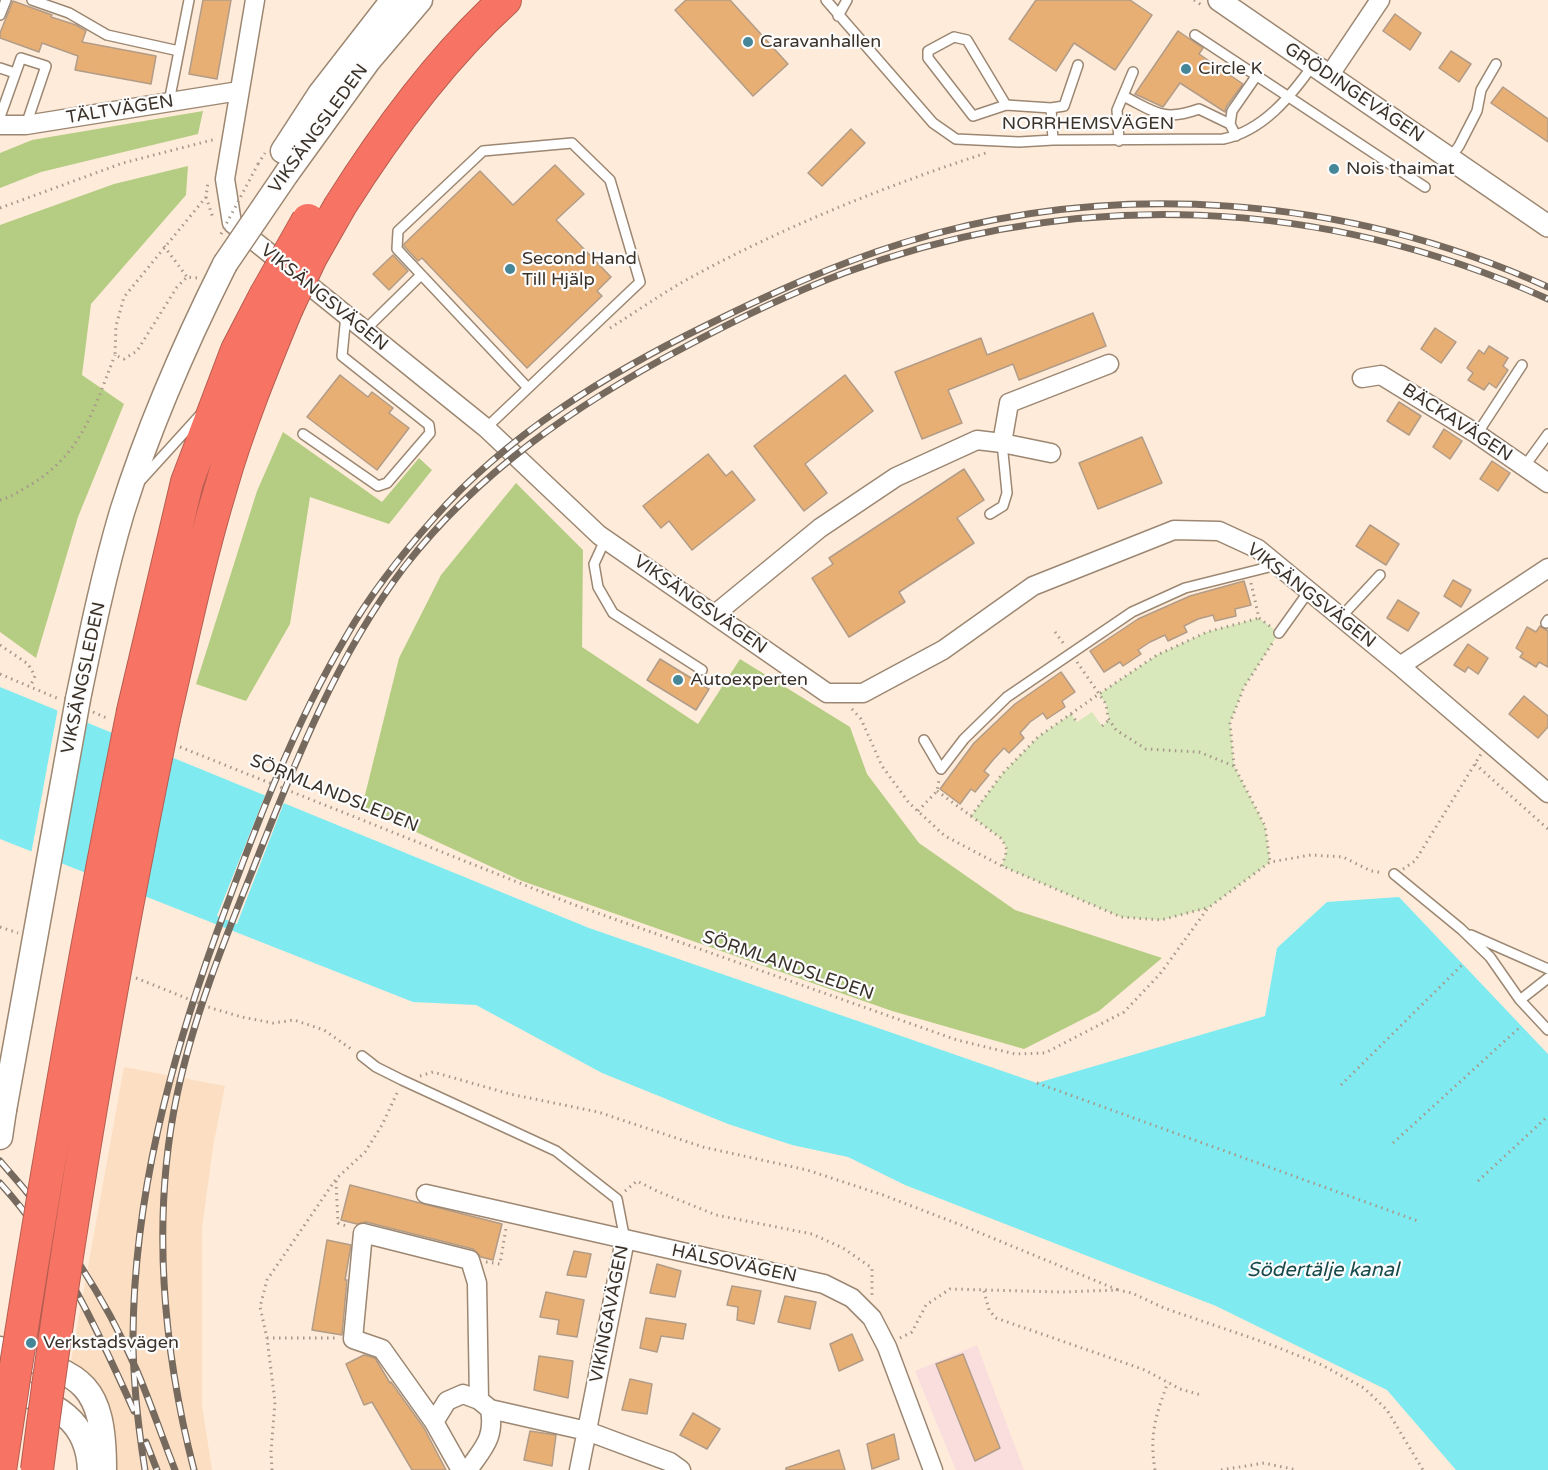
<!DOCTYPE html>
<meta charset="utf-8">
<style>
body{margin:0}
canvas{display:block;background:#feebd9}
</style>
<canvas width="1548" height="1470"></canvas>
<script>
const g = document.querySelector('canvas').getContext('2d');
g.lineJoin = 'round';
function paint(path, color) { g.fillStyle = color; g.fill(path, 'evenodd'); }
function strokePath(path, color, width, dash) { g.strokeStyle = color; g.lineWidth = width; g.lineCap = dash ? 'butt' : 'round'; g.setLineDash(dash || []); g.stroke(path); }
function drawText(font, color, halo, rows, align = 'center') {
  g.font = font + ' "Varela Round",sans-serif'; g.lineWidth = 4.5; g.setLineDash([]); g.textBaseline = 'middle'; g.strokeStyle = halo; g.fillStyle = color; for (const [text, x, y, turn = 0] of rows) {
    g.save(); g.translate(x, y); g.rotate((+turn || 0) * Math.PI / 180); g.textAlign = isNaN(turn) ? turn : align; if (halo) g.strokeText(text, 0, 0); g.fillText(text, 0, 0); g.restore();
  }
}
paint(new Path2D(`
 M124,1067L225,1086L213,1147L202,1229V1405L212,1470H111L90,1384L71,1361Z`), '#fcdfc2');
paint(new Path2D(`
 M977,1345L1024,1470H956L915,1371Z`), '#f9dedd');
paint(new Path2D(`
 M1259,618L1279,633L1244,687L1230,723L1234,766L1265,826L1270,862L1208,908L1161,920L1121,917L1002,866L1007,850L1002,839L971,816L1003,773L1038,737L1071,714L1077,722L1092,712L1102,726L1109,720L1106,704L1099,694L1157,655L1207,632Z`), '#d8e8ba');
paint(new Path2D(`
 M203,111L198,134L41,172L0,188V153L32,140Z
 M188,166L186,195L91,304L82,375L124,404L78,517L36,658L0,632V225L114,184Z
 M283,432L382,502L419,458L432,470L389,524L310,497L290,624L246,701L196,684L257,491Z
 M516,483L583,550L582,647L698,724L740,659L850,727L867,774L919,843L1015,910L1162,958L1099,1011L1024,1049L892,1011L522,881L362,807L399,658L441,575Z`), '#b5cc83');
paint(new Path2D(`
 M0,687L589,928L1037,1083L1265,1016L1277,948L1327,902L1399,897L1548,1054V1470H1456L1387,1390L1216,1306L905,1185L848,1157L792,1145L728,1124L602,1073L476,1005L413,1002L0,839Z`), '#7febf1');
paint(new Path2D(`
 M58,708L85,719L58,865L31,854Z
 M266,793L285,800L237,924L217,916Z`), '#feebd9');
const building = new Path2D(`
 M203,0H231L217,79L189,74Z
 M686,0H730L788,64L753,96L675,10Z
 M1036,0H1130L1152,15L1115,70L1074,43L1056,71L1009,39Z
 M13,1L52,15L51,17L76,25L86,31L82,42L156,56L151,84L75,70L78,56L42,43L39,52L0,38V33Z
 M1395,14L1421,33L1410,50L1383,31Z
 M1178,31L1203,48L1199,54L1243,84L1226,107L1225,112L1180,83L1163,107L1135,94Z
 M1451,51L1471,64L1459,82L1439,68Z
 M1503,87L1548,119V142L1491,103Z
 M851,129L865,143L822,186L808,173Z
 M555,165L584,194L556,220L611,277L597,291L602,296L527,368L422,258L418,261L404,246V244L480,171L513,205Z
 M393,255L408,271L389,290L373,274Z
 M1093,313L1106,346L1019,380L1013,364L948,390L962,423L922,439L895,372L981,338L987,355Z
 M1435,328L1456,342L1441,363L1421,349Z
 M1489,346L1508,358L1503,366L1508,370L1496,388L1489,383L1484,390L1468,380L1473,373L1467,368L1479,350L1484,354Z
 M340,375L368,397L372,392L393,408L389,413L409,428L377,470L307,417Z
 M845,375L873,411L805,464L827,493L804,511L754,446Z
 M1399,402L1421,416L1409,435L1387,421Z
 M1444,429L1462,441L1450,459L1433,447Z
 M1142,437L1162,483L1098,509L1079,463Z
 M708,454L726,476L732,471L755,500L692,550L669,521L661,528L643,506Z
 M1492,461L1510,473L1498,491L1480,479Z
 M964,469L984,500L957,518L974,543L899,592L905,602L849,637L812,578L833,564L829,558Z
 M1370,525L1399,544L1386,565L1356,546Z
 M1453,580L1471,590L1461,607L1444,596Z
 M1244,581L1251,605L1235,609L1236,616L1215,621L1213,615L1198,619L1184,626L1187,632L1168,641L1165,635L1150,642L1138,650L1141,654L1123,666L1120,662L1104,672L1090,651L1138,619L1190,596Z
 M1398,600L1419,613L1408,631L1387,618Z
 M1540,626L1548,631V667L1539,662L1536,667L1520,657L1523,653L1516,648L1527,627L1536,632Z
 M1468,644L1488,658L1478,674L1468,667L1465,672L1454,665Z
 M660,659L709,689L696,710L647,680Z
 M1061,672L1075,692L1062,701L1065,707L1047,719L1043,713L1030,722L1020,733L1024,738L1009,753L1004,748L993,760L984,771L989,775L975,792L971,789L960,804L940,789L974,743L1015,704Z
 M1524,696L1548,716V727L1538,738L1509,714Z
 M350,1185L502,1224L493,1260L481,1257L473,1249L366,1222L357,1224L341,1220Z
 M327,1240L351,1245L345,1280H347L342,1335L312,1330Z
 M574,1251L591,1254L586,1277L567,1275Z
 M657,1264L681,1271L675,1297L650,1293Z
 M732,1286L761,1291L754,1324L737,1320L738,1307L727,1305Z
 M546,1292L584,1300L577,1337L557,1334L559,1320L540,1317Z
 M785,1296L816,1302L810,1329L778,1322Z
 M646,1318L686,1324L683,1339L661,1336L657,1352L640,1348Z
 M852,1334L863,1360L839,1371L830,1344Z
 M963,1354L1000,1448L975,1461L936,1364Z
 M364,1355L375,1358L390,1383L391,1382L424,1428L446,1470H412L372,1402L364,1405L346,1364Z
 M539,1356L573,1361L568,1398L534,1390Z
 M630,1379L652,1384L647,1414L622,1410Z
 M693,1413L720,1429L707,1449L680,1435Z
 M530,1431L556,1435L552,1466L524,1460Z
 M894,1434L899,1459L872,1469L867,1444Z
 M839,1450L845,1470H786V1468Z`);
paint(building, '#e8af75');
strokePath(building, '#b29c87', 1.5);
const service = new Path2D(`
 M32,0L69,13L107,35L179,51
 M826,0L933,123L956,139L1019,142L1053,140L1223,139C1263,131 1291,96 1313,65
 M0,15L6,0
 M838,16L847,0
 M1195,35L1425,187
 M0,68L15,73
 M1123,96C1156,112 1162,122 1199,109L1230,124
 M169,102L189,0
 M1006,105L967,40L954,37L928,51V58L973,116L1006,105L1051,108L1053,140
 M1051,108L1064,106L1078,65
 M0,117L21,58L46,66L26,125
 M1236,136L1230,124L1232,111L1257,75
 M1119,141L1117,110L1133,72
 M1450,158L1459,146L1477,111L1481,90L1496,64
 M365,330L421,275
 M486,428L640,282L610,180L572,143L483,151L398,231L397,249L528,388
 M303,434L378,486L387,483L430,433L429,425L342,356L346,315
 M1477,434L1522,365
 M1524,467L1548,434
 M142,479L201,414
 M990,514L1003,506L1007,493L1002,443
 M605,540L594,564L598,587L613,613L702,670
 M1341,617L1380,575
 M1546,623L1548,620
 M1279,633L1309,591
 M924,740L941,769L964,739L1007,697L1132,612L1185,588L1277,565
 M1394,874L1461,929L1490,957L1520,1000L1548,1030
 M1471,935L1548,969
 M1520,1000L1548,978
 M362,1056L376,1067L402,1080L556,1151L617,1199L625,1240`);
const minor = new Path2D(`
 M255,0L225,179L232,223L486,428L599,535L827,693H863L943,650L1033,586L1174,530L1219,531L1258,549L1400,666L1548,793
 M1329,76L1380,0
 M0,125H26L239,91
 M1362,378L1381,375L1477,434L1548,483
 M1002,443L1051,453
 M714,615L820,528L896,477L977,440L1002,443L1009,403L1109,364
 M1400,666L1548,568
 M426,1194L824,1284L852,1298L872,1318L887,1347L933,1470
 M434,1422L447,1401L463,1394L479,1400
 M461,1470L434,1422L382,1349L353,1339L363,1233L470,1260L477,1283L479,1400L490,1409L587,1431L670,1462L681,1470
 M468,1470C484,1447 495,1438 490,1409
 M579,1470L625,1240`);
const tertiary = new Path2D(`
 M1219,0L1548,226`);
const secondary = new Path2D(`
 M283,151L320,94L393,0
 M287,173L368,61L420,0
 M78,699C91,636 104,573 122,512C149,426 185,344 225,264
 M0,1137L4,1110
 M0,1349C79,1375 104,1377 104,1470
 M0,1384C45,1402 88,1412 90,1470`);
const motorway = new Path2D(`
 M340,206C386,133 441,58 505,0
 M133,711L187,482L237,350L265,296
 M164,718C182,641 198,563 221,487C238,427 263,366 287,308`);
strokePath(service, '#9c8772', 12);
strokePath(minor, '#9c8772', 21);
strokePath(tertiary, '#9c8772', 24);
strokePath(secondary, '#9c8772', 27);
strokePath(motorway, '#b55d50', 34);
strokePath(new Path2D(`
 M1194,0L1203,6
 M258,164L265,153
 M206,197L213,218
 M0,208L123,163L216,139
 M164,246L187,277
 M197,278L187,277L177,287L137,351L124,359L115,355L116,326L124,297L206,197L208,182
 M610,328C636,312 661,294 688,279C783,227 883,187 986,153
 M0,500C9,498 17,493 25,488C81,457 93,411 115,355
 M1251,583L1259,618L1271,627
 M1055,632L1064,644
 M0,645L28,664L35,676L30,687
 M1077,662L1106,704L1108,718L1116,730L1146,749L1199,752L1234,766L1265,826L1270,862
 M0,674L59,699
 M852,709L861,719L882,766L909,803L945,836L1002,866L1121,917L1161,920L1206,908
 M93,712L109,719
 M1071,714L1077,722
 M1102,726L1109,720
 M180,747L572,904L957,1040L1015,1054L1045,1053L1124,1012L1160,974L1208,908L1270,862L1311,855L1343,857L1371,871L1383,873
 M1475,764L1548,829
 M1234,766L1230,723L1244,687L1273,642
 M937,791L971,816L1003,773L1038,737L1099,694L1157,655L1207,632L1259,618
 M918,811L937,791L939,780
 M971,816L1002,839L1007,850L1002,866
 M1403,869L1415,861L1481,754
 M0,927L18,933
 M136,978L211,1008L242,1017L273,1023L294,1020L324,1030L354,1051
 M420,1076L433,1072L510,1094L598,1112L703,1147L807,1170L883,1195L961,1225L1118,1290
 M1037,1083L1418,1221
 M1341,1085L1463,964
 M1393,1143L1519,1028
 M336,1181L338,1223L349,1227
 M1478,1181L1548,1116
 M625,1191L637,1181L659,1192L716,1215L812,1234L843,1248L872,1268V1295
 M486,1262L500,1264L506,1228
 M984,1291L989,1310L996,1318L1145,1370L1180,1389L1201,1395
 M267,1338H337
 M900,1338L912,1332L926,1305L950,1289L1060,1292L1118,1290L1132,1293L1164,1308L1269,1344L1322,1365L1364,1388L1387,1410L1423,1470
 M272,1470L271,1452L275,1402L267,1338L260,1307L267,1280L336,1179L365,1152L382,1125L398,1091
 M1155,1470C1149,1434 1156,1415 1168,1382
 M1221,1470L1264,1463L1297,1470`), '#a6988a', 3, [1.5, 4.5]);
strokePath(service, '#fff', 9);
strokePath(minor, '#fff', 18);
strokePath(tertiary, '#fff', 21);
strokePath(secondary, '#fff', 24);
strokePath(motorway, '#f77465', 32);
const rail = new Path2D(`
 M0,1161C56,1223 104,1295 137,1371C151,1404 162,1437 175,1470
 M0,1183C62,1251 97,1329 134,1411
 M146,1442L157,1470
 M145,1470C138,1426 133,1381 133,1336C134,1197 170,1062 217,932C254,831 292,728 347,635C371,593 402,554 434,518C508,434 607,374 707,325C770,294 835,264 903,243C1113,177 1348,196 1548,287
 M194,1470C163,1350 151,1218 177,1095C193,1019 222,946 251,874C293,767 335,658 405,566C479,471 577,404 683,348C735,320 789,294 844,273C1077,186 1322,197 1548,299`);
strokePath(rail, '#766a5f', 7);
strokePath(rail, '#fcfcfc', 4.5, [14]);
const secondaryBridge = new Path2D(`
 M225,264L287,173
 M4,1110L78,699`);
const motorwayBridge = new Path2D(`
 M265,296L308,220
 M287,308L311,257L340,206
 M0,1470C38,1216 82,963 133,711
 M37,1470C69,1218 113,967 164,718`);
strokePath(secondaryBridge, '#9c8772', 27, []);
strokePath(motorwayBridge, '#b55d50', 34, []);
strokePath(new Path2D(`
 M221,234L258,164`), '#a6988a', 3, [1.5, 4.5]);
strokePath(secondaryBridge, '#fff', 24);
strokePath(motorwayBridge, '#f77465', 32);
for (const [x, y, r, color] of [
 [748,42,6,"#458699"],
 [1186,69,6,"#458699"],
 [1334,169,6,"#458699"],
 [510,269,6,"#458699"],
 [678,680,6,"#458699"],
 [31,1343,6,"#458699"]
]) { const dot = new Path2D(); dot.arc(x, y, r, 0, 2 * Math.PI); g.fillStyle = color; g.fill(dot); strokePath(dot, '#fcfcfc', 2); }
drawText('18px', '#3a3129', '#fcfcfc', [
 ["Caravanhallen",760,42],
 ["Circle K",1198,69],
 ["Nois thaimat",1346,169],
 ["Second Hand",522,259],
 ["Till Hjälp",522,280],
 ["Autoexperten",690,680],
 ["Verkstadsvägen",43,1343]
], 'left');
drawText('18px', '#3a3129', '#fcfcfc', [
 ["GRÖDINGEVÄGEN",1354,93,34],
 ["TÄLTVÄGEN",120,110,-9],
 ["NORRHEMSVÄGEN",1088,124],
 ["VIKSÄNGSLEDEN",319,129,-54],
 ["VIKSÄNGSVÄGEN",324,298,39],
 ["BÄCKAVÄGEN",1457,423,33],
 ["VIKSÄNGSVÄGEN",1311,596,38],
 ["VIKSÄNGSVÄGEN",700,605,35],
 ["VIKSÄNGSLEDEN",84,678,-78],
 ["SÖRMLANDSLEDEN",334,794,22],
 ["SÖRMLANDSLEDEN",788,966,19],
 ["HÄLSOVÄGEN",734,1264,12],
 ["VIKINGAVÄGEN",610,1314,-79]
]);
drawText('italic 20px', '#184a4c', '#fcfcfc', [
 ["Södertälje kanal",1323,1271]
]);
</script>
